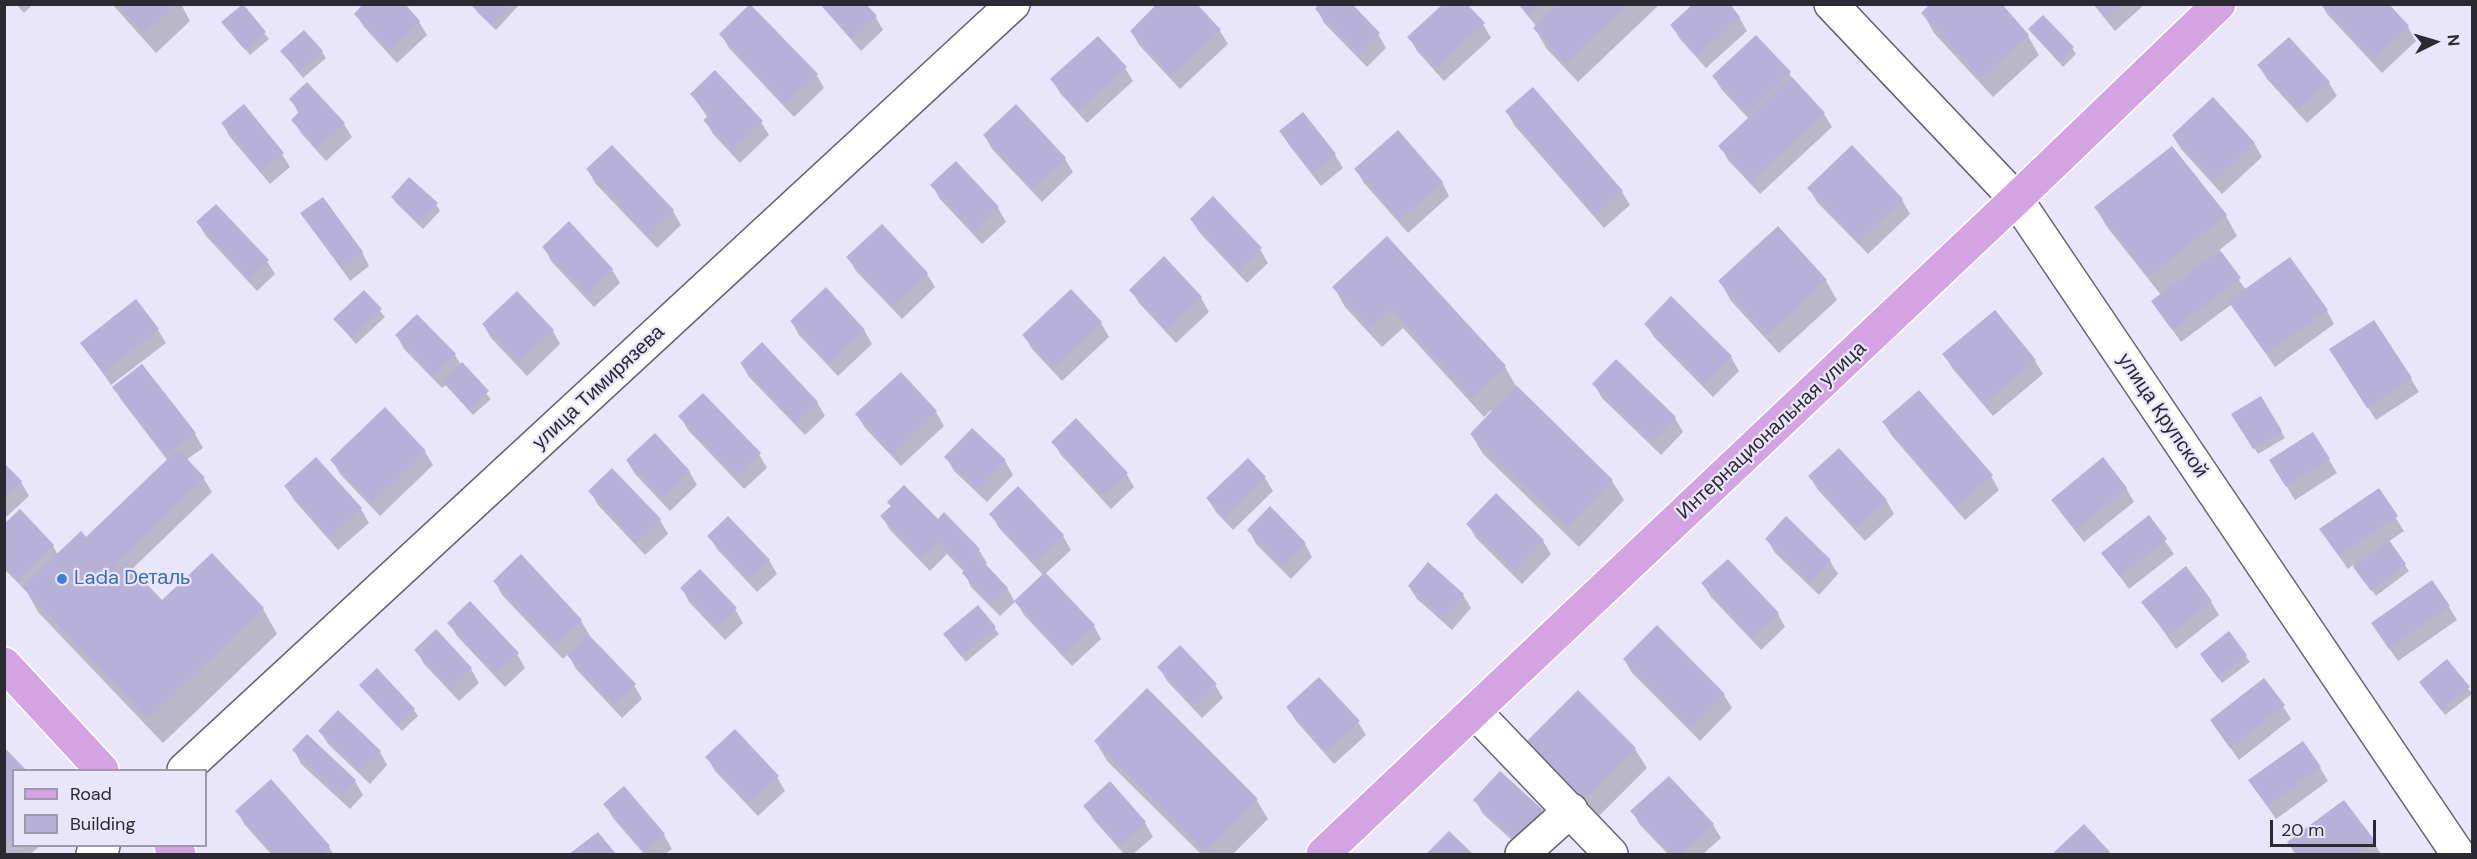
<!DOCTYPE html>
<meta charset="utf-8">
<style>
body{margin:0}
#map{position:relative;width:2477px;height:859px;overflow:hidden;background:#e9e6fb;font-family:"DM Sans",sans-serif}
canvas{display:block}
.frame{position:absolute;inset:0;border:6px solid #2b2931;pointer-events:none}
.legend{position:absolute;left:12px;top:769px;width:195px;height:78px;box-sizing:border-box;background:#e9e6fb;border:2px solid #9d9aaa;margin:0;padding:8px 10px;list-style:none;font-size:18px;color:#2b2931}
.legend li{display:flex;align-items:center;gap:12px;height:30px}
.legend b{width:30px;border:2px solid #9d9aaa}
.north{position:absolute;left:2405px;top:12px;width:60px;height:60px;-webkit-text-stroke:4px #e9e6fb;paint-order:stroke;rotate:85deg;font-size:16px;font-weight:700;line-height:24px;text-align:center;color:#2b2931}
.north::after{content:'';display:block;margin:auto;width:21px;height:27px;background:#2b2931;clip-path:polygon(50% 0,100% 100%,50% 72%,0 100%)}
.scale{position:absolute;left:2270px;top:820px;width:106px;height:27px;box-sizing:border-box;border:3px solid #2b2931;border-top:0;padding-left:8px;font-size:18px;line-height:21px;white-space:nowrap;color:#2b2931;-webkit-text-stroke:4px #e9e6fb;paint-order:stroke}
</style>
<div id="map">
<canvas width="2477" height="859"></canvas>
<div class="frame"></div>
<ul class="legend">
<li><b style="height:8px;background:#d4a4e2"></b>Road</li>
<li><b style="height:16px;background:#b7b0d7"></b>Building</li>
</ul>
<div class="north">N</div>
<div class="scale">20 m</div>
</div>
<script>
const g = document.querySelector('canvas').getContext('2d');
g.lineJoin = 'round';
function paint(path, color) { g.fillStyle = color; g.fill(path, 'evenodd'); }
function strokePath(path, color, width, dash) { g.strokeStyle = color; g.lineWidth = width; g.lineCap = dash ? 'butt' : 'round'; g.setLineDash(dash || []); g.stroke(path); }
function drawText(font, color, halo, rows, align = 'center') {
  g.font = font + ' "DM Sans",sans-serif'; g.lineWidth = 4.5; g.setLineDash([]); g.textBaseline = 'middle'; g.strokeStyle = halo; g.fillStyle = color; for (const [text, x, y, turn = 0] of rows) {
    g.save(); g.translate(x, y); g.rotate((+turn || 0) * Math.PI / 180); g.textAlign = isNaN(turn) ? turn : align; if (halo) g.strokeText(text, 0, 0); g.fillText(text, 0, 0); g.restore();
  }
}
paint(new Path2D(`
 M16,4H33L24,13Z
 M112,4H181L190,21L156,53Z
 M474,4H520L496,30L477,12Z
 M820,4H864L875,16L883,30L861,51Z
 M1518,4H1660L1578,82L1546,48L1535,28L1537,27Z
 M2093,4H2145L2115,31Z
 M2321,4H2387L2408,27L2416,41L2382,73L2327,14Z
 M242,6L269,39L250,55L227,28Z
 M1317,9L1378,34L1386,48L1367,67L1324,23Z
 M1923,13L2028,36L2039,55L1993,97L1934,33Z
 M356,14L419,22L427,35L397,63L364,27Z
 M1739,17L1747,31L1706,68L1680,39L1672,26Z
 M1483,24L1491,38L1444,81L1417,51L1409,37Z
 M2030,30L2072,48L2076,54L2063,67Z
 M1131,31H1220L1228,44L1180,89L1139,45Z
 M721,34L816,74L824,88L794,117L729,48Z
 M282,52H322L326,58L303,78Z
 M2259,66L2329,83L2337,96L2307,123L2267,79Z
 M1125,68L1133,81L1087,123L1060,93L1052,80Z
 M1789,73L1795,83L1824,114L1832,127L1760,194L1728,160L1720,146L1749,119L1722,90L1714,77Z
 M1533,89L1622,192L1630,205L1604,228L1514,125L1507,111Z
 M692,95L761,122L769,135L740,163L713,134L705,120L708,118Z
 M291,99L344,124L352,137L326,161L301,133L293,120L299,114Z
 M1303,114L1335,155L1343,168L1321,186L1289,145L1281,132Z
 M223,124L282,154L290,167L270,184L230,137Z
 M985,136L1065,159L1073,172L1042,202L992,149Z
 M2173,136L2254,143L2262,157L2222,194L2181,149Z
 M612,147L673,211L681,225L657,248L595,183L588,170Z
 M1852,147L1902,200L1910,214L1868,254L1817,202L1809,188Z
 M2172,148L2226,216L2237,236L2218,251L2246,290L2327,311L2334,324L2275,367L2232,304L2181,342L2153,302L2161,295L2107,227L2096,208Z
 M1356,169L1442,182L1449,196L1408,233L1364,183Z
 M932,185L998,208L1006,222L982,244L940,199Z
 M393,197L436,204L440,211L423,229L396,203Z
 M302,213L362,252L369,266L350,281Z
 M1191,219L1260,249L1268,263L1247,283L1199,232Z
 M198,223L267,261L275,274L257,291L206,236Z
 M882,226L927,274L935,287L902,319L856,271L848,257Z
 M1387,238L1505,367L1517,388L1612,481L1624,500L1579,547L1483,454L1471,434L1493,412L1491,410L1484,417L1403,328L1382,347L1345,307L1334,287Z
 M544,247L612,269L620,283L594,307L551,261Z
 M1164,258L1201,298L1209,312L1176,343L1139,303L1131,290Z
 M1720,281H1826L1837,300L1779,353L1731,301Z
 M1071,291L1101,323L1109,337L1062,381L1032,349L1024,335Z
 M364,292L385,317L356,344L335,320Z
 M1671,298L1731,357L1739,371L1713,397L1654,337L1646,324Z
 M1995,312L2035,361L2043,374L1993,416L1952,368L1944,354Z
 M792,322L864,330L872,344L838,376L799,335Z
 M483,324L553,331L560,344L527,376L491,338Z
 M158,330L166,343L111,385L82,343Z
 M397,336L455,355L461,365L491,399L473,415L446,385L442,388L404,349Z
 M741,363L817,402L825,416L805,435L749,377Z
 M2339,363L2411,379L2419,392L2376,420Z
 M142,366L195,434L203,448L186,460L204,479L212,492L131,570L162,602L212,555L263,609L277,634L163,743L38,612L27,592L4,569V526L20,511L53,546L58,555L93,546L168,461L122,401L114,388Z
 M900,374L936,412L944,426L901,466L865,428L857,415Z
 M1594,384L1675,418L1683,432L1661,455L1602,398Z
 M2260,398L2285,438L2258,454L2233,415Z
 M680,416L759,454L767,468L744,489L688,430Z
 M1884,423L1991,476L1999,490L1965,520L1892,436Z
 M972,430L1005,461L1013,475L987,502L954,471L946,457Z
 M1053,442L1126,473L1134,487L1111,509L1061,455Z
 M425,452L433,465L380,516L340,474L332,460Z
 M316,459L361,509L369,523L338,550L294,500L286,487Z
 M2329,460L2337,473L2295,500L2279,474Z
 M627,461L689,471L697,485L670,511L635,474Z
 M4,465L21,482L29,496L4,519Z
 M612,470L660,520L668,534L645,555L598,505L590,491Z
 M1810,477L1886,500L1894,514L1865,541L1818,490Z
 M1265,478L1273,491L1233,530L1216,512L1208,499Z
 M1018,488L1063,536L1071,550L1045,574L1094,626L1101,639L1072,666L1024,615L1016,601L1043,575L999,528L991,514Z
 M2126,488L2134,502L2084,542L2061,513L2053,500Z
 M2379,491L2404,531L2388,542L2409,571L2376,596L2353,565L2348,569L2329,542Z
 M889,502L938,521L979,550L987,563L984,565L1007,588L1015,602L1000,616L971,587L964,572L947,554L930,571L890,530L882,516L892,507Z
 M2149,518L2174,554L2129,589L2103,553Z
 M1468,524L1543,541L1551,554L1522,584L1476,538Z
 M1249,530L1305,544L1312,557L1291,579L1256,544Z
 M709,536L769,560L777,574L757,592L717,549Z
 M1767,539L1830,561L1838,574L1819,595L1775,553Z
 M495,581L581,621L589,634L587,636L634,685L642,699L622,718L576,669L568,654L563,659L502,595Z
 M1703,584L1778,614L1785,627L1761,650L1711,597Z
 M1409,586L1463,595L1471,608L1452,630L1417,599Z
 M682,588L735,609L743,623L725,640L689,602Z
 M2143,602H2211L2219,615L2176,649Z
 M978,607L999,634L966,662L949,641Z
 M2449,607L2457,620L2398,661L2381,637Z
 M449,623L517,654L525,668L505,687L457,636Z
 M436,631L471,669L479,683L459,701L424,664L416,650Z
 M2229,633L2250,662L2222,683L2205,661Z
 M1624,659L1724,695L1732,708L1700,741L1632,673Z
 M1159,667L1215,685L1223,698L1202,718L1167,681Z
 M361,685L414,710L418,716L402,731Z
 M2468,688L2472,694L2445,715L2425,689Z
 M2283,706L2291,719L2239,760L2211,721Z
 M1288,708L1358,722L1366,735L1334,764L1296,721Z
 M320,731L380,752L387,765L370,784L328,744Z
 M307,736L355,781L363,795L350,809L301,764L294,750Z
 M1096,742L1256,799L1268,819L1233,854H1201L1107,761Z
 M4,749L24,770H14V846H40L30,854H4Z
 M1635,749L1647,768L1594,821L1537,764Z
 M707,757L777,777L785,791L758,816L715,771Z
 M2320,768L2328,781L2276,819L2250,781Z
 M1110,783L1145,823L1153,837L1133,854H1124L1093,819L1085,806Z
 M623,788L664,835L672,849L665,854H644L613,818L605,804Z
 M1475,800L1541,811L1549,825L1525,852L1483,814Z
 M237,811L329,847L333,854H271L245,825Z
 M1632,811L1713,825L1721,838L1703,854H1668L1640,825Z
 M2084,826L2110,854H2054Z
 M1449,833L1471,854H1428Z
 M597,834L614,854H572Z
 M2289,843H2374L2381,854H2295Z`), '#0003');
paint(new Path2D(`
 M117,4H176L144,34Z
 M243,4L266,32L245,50L221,22Z
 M363,4H405L420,21L389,51L354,14Z
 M470,4H511L491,25Z
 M750,4L818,74L785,104L719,34Z
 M820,4H866L877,16L852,39Z
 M1157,4H1197L1221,30L1172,76L1130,31Z
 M1319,4H1352L1380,33L1359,54L1315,9Z
 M1443,4H1467L1485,23L1436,68L1407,37Z
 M1519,4H1540L1529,15Z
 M1557,4H1628L1566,64L1533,28Z
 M1693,4H1730L1740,17L1697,56L1670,25Z
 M1930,4H2002L2029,35L1981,79L1921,13Z
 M2095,4H2122L2106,18Z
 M2321,4H2389L2409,26L2374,60Z
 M2043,15L2074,47L2059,62L2028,29Z
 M304,30L323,51L299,72L280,51Z
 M1756,35L1791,72L1747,114L1712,76Z
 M1098,36L1127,67L1078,111L1050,79Z
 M2289,37L2330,82L2298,110L2257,65Z
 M715,70L763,121L732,150L703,120L709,115L690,94Z
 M1792,77L1825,113L1751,182L1718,146Z
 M307,82L345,123L317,148L291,120L300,111L289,99Z
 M1533,87L1623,191L1595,215L1505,111Z
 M2213,97L2255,143L2214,181L2172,135Z
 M244,104L284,153L261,172L221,123Z
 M1016,104L1066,158L1033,189L983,135Z
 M1303,112L1336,154L1312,173L1279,131Z
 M1398,130L1443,182L1400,220L1354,169Z
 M612,145L674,210L648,235L586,169Z
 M1852,145L1903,199L1859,242L1807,188Z
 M2172,146L2227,215L2149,277L2094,207Z
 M956,161L999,207L974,231L930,185Z
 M409,177L438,203L419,223L391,197Z
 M1213,196L1262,248L1238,271L1190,219Z
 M323,197L363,252L341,268L300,213Z
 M216,204L269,260L249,279L196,222Z
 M569,221L613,269L586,294L542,247Z
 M882,224L928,273L893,307L846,257Z
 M1778,226L1827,280L1767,335L1718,281Z
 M1387,236L1506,366L1472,398L1391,309L1370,328L1332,287Z
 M2220,250L2241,278L2172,330L2151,301Z
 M1164,256L1202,297L1167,330L1129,290Z
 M2290,257L2328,310L2266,354L2228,301Z
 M826,287L865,330L829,364L790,321Z
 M1071,289L1102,322L1054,368L1022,335Z
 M364,290L382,309L352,338L333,319Z
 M517,291L554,330L518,363L482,324Z
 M1671,296L1732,356L1705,384L1644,324Z
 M136,299L159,329L103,373L80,343Z
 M1995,310L2036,360L1984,404L1942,354Z
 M417,314L456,354L433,376L395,335Z
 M2374,320L2412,378L2367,408L2329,349Z
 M762,342L818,402L796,423L740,363Z
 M1616,359L1676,417L1652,442L1592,384Z
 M462,362L489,391L469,410L442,381Z
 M142,364L196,433L166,456L112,387Z
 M901,372L937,411L893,454L855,414Z
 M1516,385L1613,480L1567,528L1470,434Z
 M1919,390L1993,475L1956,507L1882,422Z
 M703,393L761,453L736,477L678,416Z
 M2261,396L2282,431L2253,449L2231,414Z
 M385,407L426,451L372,503L330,460Z
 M1076,418L1128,473L1103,496L1051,442Z
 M972,428L1006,460L978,490L944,457Z
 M2313,432L2330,459L2286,487L2269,460Z
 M655,433L690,471L661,498L626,460Z
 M1839,448L1887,500L1856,528L1808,476Z
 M178,449L205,478L114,566L118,570L126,562L162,600L212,553L264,608L148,719L22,587L81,531L86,537Z
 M316,457L362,508L330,537L284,486Z
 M2103,457L2127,488L2076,530L2051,500Z
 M1248,458L1266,477L1225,517L1206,498Z
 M4,463L22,481L4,498Z
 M612,468L661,519L637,542L588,491Z
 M904,485L938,519L944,512L980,549L975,553L1008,588L991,604L962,573L965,569L938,542L921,558L880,516L891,506L887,502Z
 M1018,486L1064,535L1035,563L989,514Z
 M2379,488L2398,516L2339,556L2319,529Z
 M1496,493L1544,540L1514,571L1466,524Z
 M1270,506L1306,543L1282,566L1247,530Z
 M20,509L54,545L18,580L4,565V524Z
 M2149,515L2167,539L2120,577L2101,553Z
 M728,516L770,560L749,579L707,536Z
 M1786,516L1831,560L1810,582L1765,539Z
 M2389,540L2406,564L2371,591L2353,567Z
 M521,554L582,620L554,646L493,581Z
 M1728,559L1779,613L1752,638L1701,583Z
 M1428,562L1464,594L1444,618L1408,586Z
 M2186,566L2212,601L2168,636L2141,602Z
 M700,569L737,608L717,627L680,588Z
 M1045,572L1095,625L1064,654L1014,601Z
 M2432,580L2450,606L2389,649L2371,623Z
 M470,601L519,653L496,674L447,623Z
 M978,605L996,627L961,656L943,634Z
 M1657,625L1725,694L1691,728L1623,659Z
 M436,629L472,668L451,689L414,650Z
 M2229,631L2247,655L2218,678L2200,654Z
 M588,634L636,684L613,705L567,655Z
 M1180,645L1217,684L1194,706L1157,667Z
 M2447,659L2470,687L2441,710L2419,682Z
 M377,668L415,709L397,726L359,685Z
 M1319,677L1360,721L1326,752L1286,707Z
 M2264,678L2285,705L2230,748L2210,720Z
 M1147,688L1258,799L1205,852L1094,741Z
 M1578,690L1636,748L1582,802L1524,744Z
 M338,710L381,751L361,771L318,731Z
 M735,729L779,776L749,803L705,757Z
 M307,734L356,780L342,796L292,750Z
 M2303,741L2321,767L2267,806L2248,780Z
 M4,747L26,770H14V839L4,847Z
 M1500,771L1543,810L1516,840L1473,800Z
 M1669,776L1714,824L1681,854H1671L1630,811Z
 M271,779L330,846L320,854H274L235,811Z
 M1110,781L1146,822L1120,846L1083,806Z
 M624,786L665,834L644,852L603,804Z
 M2344,800L2376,842L2359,854H2296L2287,842Z
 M2084,824L2110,852L2108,854H2052Z
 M1449,831L1473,854H1426Z
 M598,832L616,854H569Z`), '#b7b0d7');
const minor = new Path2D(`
 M1831,4L2016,199L2458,854
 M1475,712L1611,854
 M184,770L1013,4
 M93,854L103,846
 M1522,854L1571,810`);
const major = new Path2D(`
 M4,664L102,770
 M171,846L179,854
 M1323,854L2016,199L2219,4`);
strokePath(minor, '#676375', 36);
strokePath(major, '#fff', 36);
strokePath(minor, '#fff', 33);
strokePath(major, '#d4a4e2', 33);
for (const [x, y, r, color] of [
 [62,579,6,"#3f7fe0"]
]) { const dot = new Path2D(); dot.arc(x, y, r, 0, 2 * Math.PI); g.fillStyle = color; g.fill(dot); strokePath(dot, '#e9e6fb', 2); }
drawText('20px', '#2b2931', '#e9e6fb', [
 ["улица Тимирязева",599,388,-43],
 ["улица Крупской",2162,416,56],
 ["Интернациональная улица",1772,431,-43]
]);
drawText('20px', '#366cbe', '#e9e6fb', [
 ["Lada Dеталь",74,579]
], 'left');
</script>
